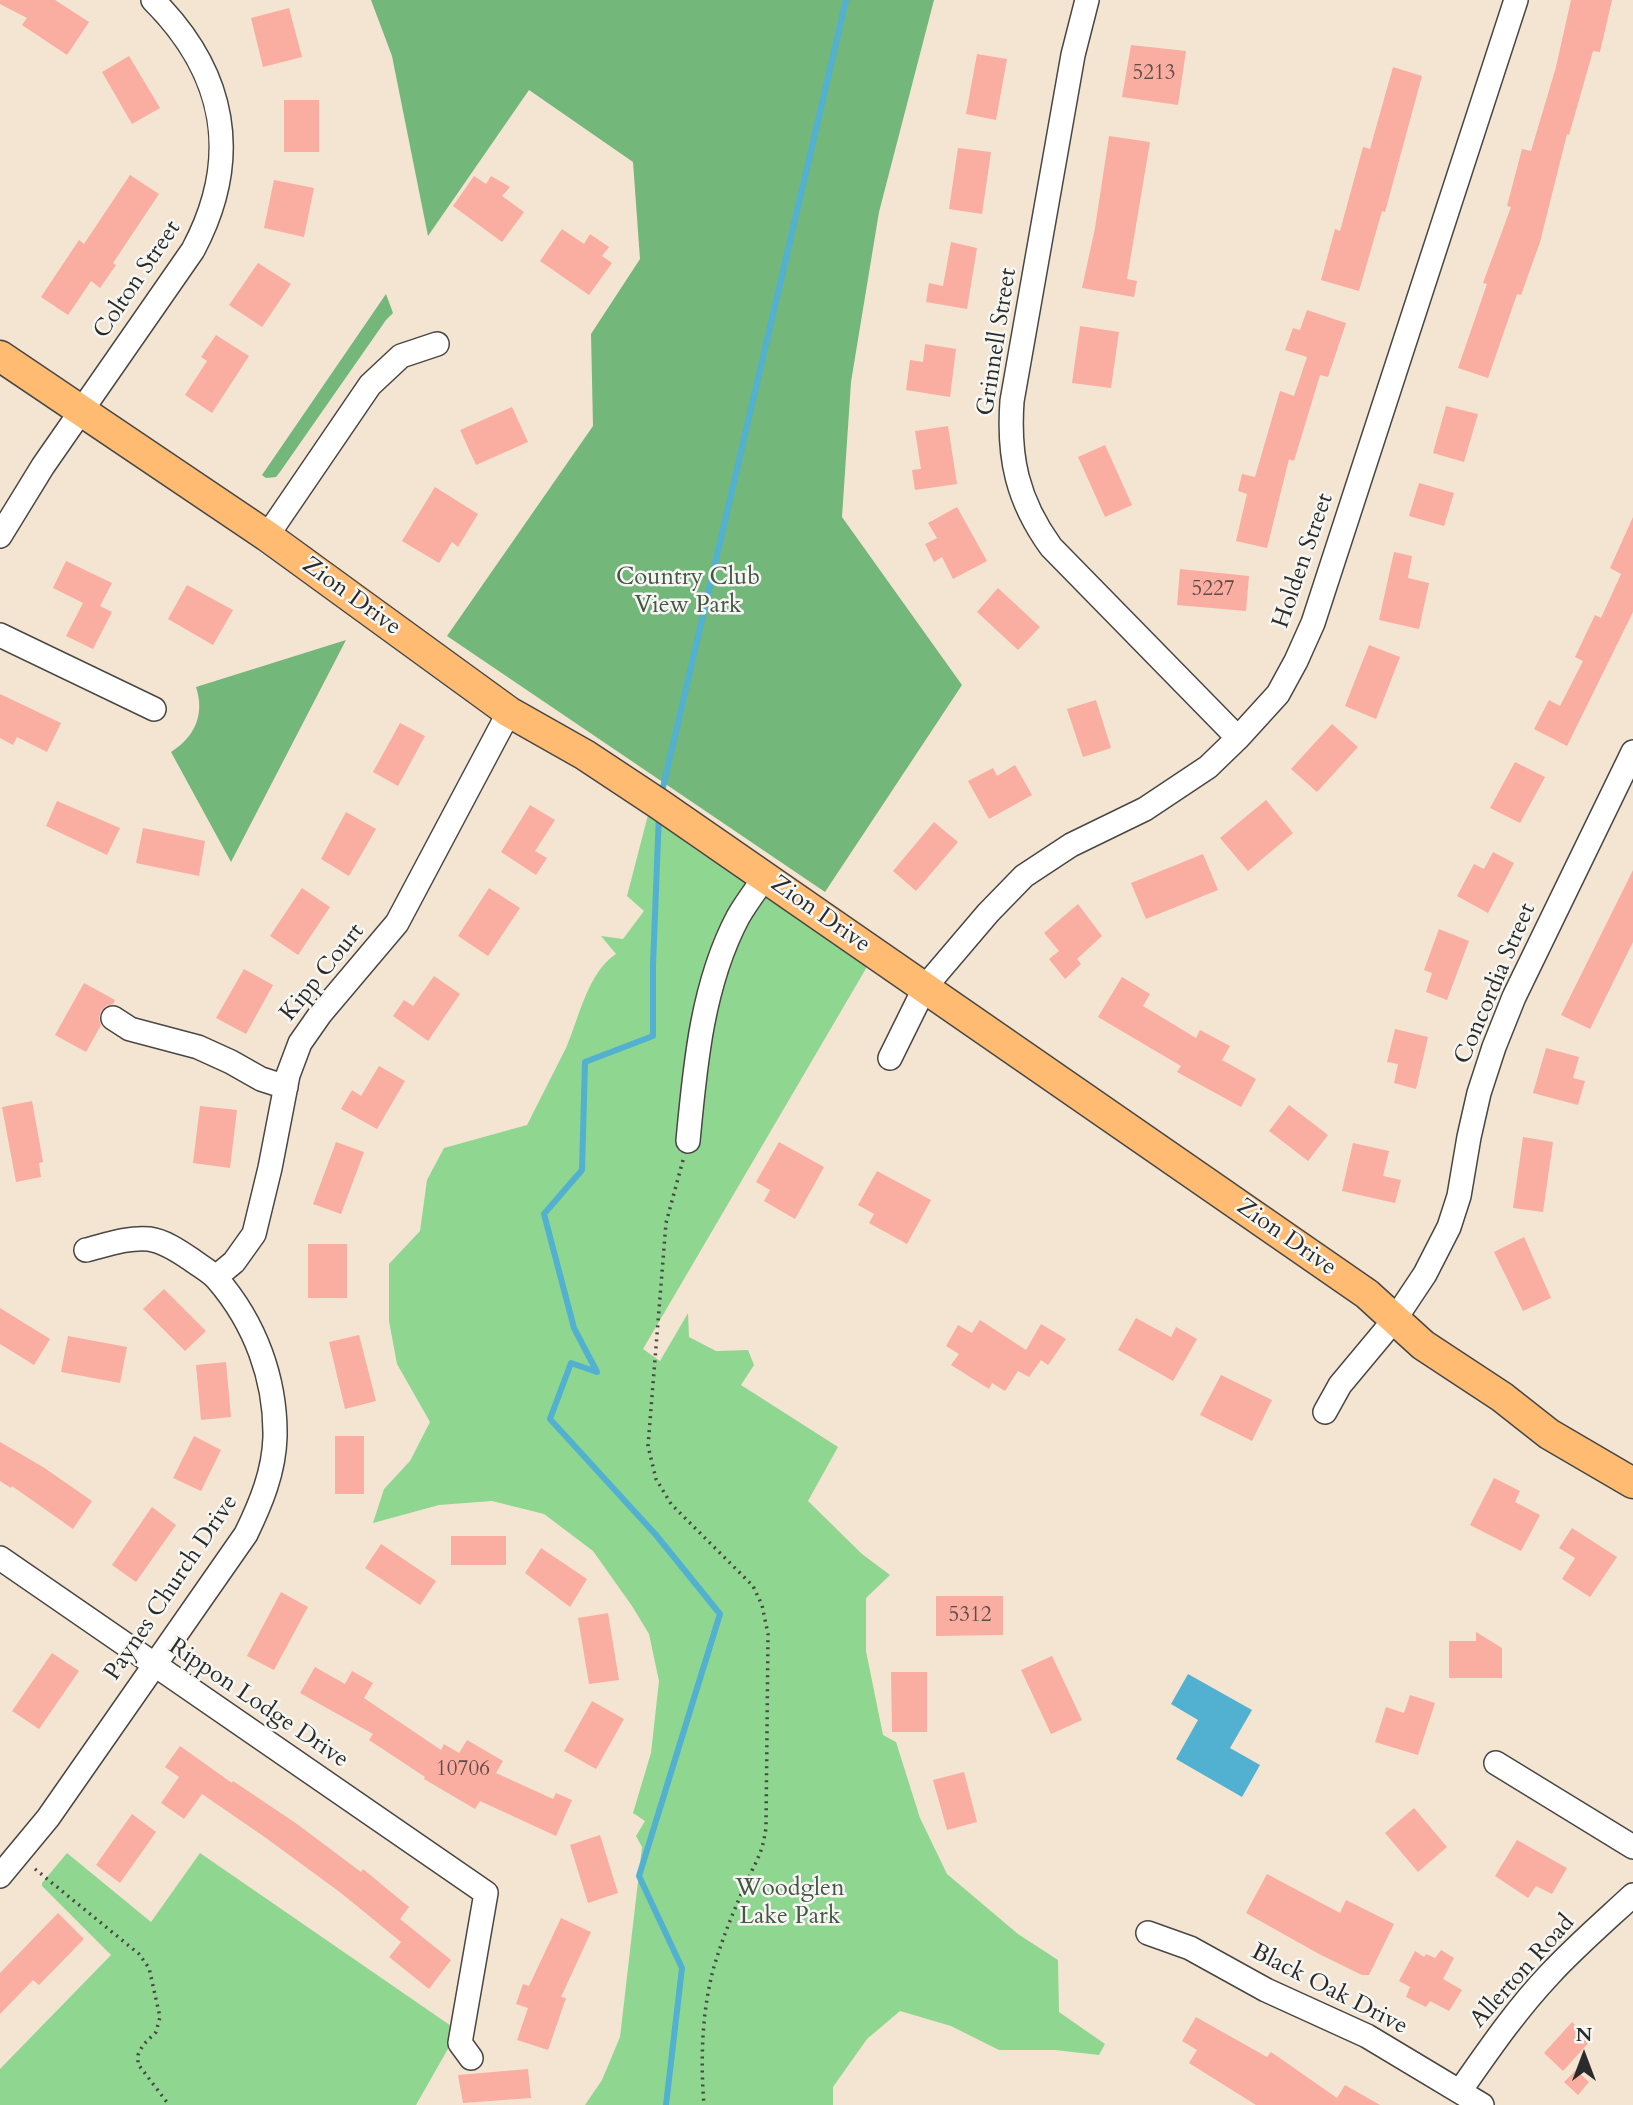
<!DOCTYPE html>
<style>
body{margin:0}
#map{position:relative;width:1633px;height:2105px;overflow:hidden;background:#f4e5d2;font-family:Cardo,serif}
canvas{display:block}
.north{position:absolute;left:1549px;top:2021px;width:70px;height:70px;-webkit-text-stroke:5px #f6f6f2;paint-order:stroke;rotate:0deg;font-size:19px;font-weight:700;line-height:28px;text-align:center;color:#2b2b2b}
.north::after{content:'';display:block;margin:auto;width:24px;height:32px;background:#2b2b2b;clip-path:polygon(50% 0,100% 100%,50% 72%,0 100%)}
</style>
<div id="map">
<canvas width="1633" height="2105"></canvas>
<div class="north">N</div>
</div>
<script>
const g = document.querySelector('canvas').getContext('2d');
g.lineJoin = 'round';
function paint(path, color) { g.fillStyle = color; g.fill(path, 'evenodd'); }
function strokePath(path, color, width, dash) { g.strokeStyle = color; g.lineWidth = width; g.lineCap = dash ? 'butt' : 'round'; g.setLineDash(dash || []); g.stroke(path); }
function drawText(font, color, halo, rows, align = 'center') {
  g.font = font + ' Cardo,serif'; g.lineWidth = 5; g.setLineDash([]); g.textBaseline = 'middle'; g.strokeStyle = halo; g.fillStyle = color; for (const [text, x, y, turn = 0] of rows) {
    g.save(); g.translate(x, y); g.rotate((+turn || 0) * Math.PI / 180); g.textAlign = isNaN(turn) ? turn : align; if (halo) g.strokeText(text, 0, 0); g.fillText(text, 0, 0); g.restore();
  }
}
paint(new Path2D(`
 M648,815L698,851L871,960L643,1349L660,1361L688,1313L689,1337L716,1351L748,1350L754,1365L741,1385L838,1447L808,1501L862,1554L890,1575L866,1598V1651L883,1735L896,1742L920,1818L947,1874L1018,1934L1058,1960L1059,2012L1105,2044L1099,2055L1055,2050H999L951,2026L900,2011L867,2039L833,2087V2105H585L602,2080L620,2037L642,1847L636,1836L645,1821L633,1813L651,1753L659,1681L649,1634L632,1606L593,1551L544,1514L492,1501L439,1505L373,1523L384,1489L410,1461L430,1422L397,1364L389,1321V1264L420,1231L427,1180L444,1148L527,1125C540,1099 553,1074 566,1048C579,1018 588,972 616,954L601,936L623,939L644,911L627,896Z
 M67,1853L151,1922L200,1853L457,2030V2033L416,2105H0V2069L111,1955L42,1886V1883Z`), '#8fd691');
paint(new Path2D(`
 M371,0H934L879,212L851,382L842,517L962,685L825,892L447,636L593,426L591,334L640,259L633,162L529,90L428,236L392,56Z
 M386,294L393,313L386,320L280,472L276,477L266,478L262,475Z
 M346,640L231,862L171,752C195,737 205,714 196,687Z`), '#73b77b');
paint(new Path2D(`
 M1188,1674L1252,1710L1230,1748L1260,1765L1242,1797L1176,1759L1198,1720L1171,1704Z`), '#52b0d0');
strokePath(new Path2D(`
 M661,796L846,0
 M659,814L653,965V1036L585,1062L582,1170L544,1214L574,1328L597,1372L571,1363L550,1419L656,1535L720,1614L639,1876L682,1968L666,2105`), '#52b0d0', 6);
paint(new Path2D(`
 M0,0H55L89,22L67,55L22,25L27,18L0,4Z
 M1571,0H1612L1600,52L1593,51L1569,135L1567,134L1540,242L1521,295L1517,294L1488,378L1458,368L1487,284L1483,283L1511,207L1507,206L1522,149L1531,151L1556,67Z
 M289,8L302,57L263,67L251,18Z
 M1131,45L1186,51L1178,105L1122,97Z
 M977,54L1007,59L996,120L966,114Z
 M129,56L160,108L132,124L102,72Z
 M1393,67L1422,76L1385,212L1382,211L1359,291L1321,280L1335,229L1340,231L1363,147L1370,149Z
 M284,100H319V152H284Z
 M1109,136L1150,142L1127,279L1137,281L1134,297L1082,288L1095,228Z
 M958,148L991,152L982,214L949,209Z
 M130,175L159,194L113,263L116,265L100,288L91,281L68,315L41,297L79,240L84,244Z
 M474,176L486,184L491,176L510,187L502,196L524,212L502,242L453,206Z
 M274,180L314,188L304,237L264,228Z
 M562,229L584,244L590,234L609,247L602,256L612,263L589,295L540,261Z
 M951,242L977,248L967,309L926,302L929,283L943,286Z
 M258,263L291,284L262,327L229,305Z
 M1307,310L1346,323L1328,377L1320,375L1294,461L1289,459L1267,548L1236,541L1247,494L1238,491L1242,474L1255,477L1280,391L1294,396L1307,357L1285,350L1293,328L1300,330Z
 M1080,326L1119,332L1111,388L1072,383Z
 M216,335L249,356L212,413L185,395L207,361L201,357Z
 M925,344L956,349L950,397L906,390L910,360L923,362Z
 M1446,406L1478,414L1464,462L1433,453Z
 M512,407L528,442L476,465L460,430Z
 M948,426L957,484L915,490L912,470L921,469L915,431Z
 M1105,445L1132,505L1105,517L1078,457Z
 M1419,483L1454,493L1444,526L1409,516Z
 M435,487L478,514L458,547L452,542L439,563L402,541Z
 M957,507L987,561L953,579L942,557L934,562L925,544L937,538L928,523Z
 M1633,517V612L1567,746L1534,729L1549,700L1560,706L1583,661L1575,657L1595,615L1601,618L1621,574L1610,568Z
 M1394,552L1412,556L1408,578L1429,583L1419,629L1379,620Z
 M66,561L112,583L100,606L112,612L93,649L66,636L83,603L53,588Z
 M1180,569L1249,576L1246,611L1177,605Z
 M187,585L233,610L213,645L168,619Z
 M998,588L1040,627L1018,650L977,612Z
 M1369,645L1400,657L1376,719L1345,706Z
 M0,694L61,723L47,752L17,737L13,745L0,738Z
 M1096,700L1111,748L1083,757L1067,709Z
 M400,723L425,736L398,786L373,772Z
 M1332,724L1358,747L1317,792L1291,769Z
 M1515,762L1545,777L1520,823L1490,808Z
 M1015,765L1032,795L989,819L968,781L993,768L997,776Z
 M1266,800L1293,833L1248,871L1220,838Z
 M57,801L120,828L107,855L46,826Z
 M530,805L555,820L535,851L547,858L536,875L501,852Z
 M346,812L376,829L349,876L321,859Z
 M934,822L958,842L916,891L893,871Z
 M143,828L205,841L199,876L136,863Z
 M1493,852L1514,863L1488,913L1457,896L1474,864L1484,869Z
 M1203,854L1218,890L1146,919L1131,883Z
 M1633,870V942L1590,1029L1561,1015Z
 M302,888L330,907L298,955L270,936Z
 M489,888L520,908L488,956L458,936Z
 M1078,904L1102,936L1077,959L1081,964L1065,979L1049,959L1059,951L1044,933Z
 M1439,929L1469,941L1447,1000L1426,992L1432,973L1424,970Z
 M244,969L273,985L246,1034L216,1018Z
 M434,976L460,994L428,1041L393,1016L404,1000L413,1006Z
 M1122,977L1150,994L1143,1006L1196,1038L1200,1030L1230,1046L1222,1060L1256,1079L1241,1107L1177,1072L1181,1066L1098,1017Z
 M84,983L115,1000L113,1004L106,1006L101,1011L99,1018L101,1025L86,1052L55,1035Z
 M1395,1029L1428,1037L1416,1089L1394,1083L1398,1064L1387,1062Z
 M1546,1048L1579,1057L1573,1078L1585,1081L1578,1105L1533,1093Z
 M379,1066L405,1081L377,1129L341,1109L352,1090L361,1096Z
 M32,1101L43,1162L39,1163L41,1177L16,1182L2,1107Z
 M1289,1105L1328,1135L1308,1161L1269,1131Z
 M200,1106L237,1110L230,1168L193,1163Z
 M1523,1137L1553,1142L1543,1212L1513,1208Z
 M336,1142L364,1152L341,1214L313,1204Z
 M779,1142L824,1167L795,1219L764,1201L770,1190L756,1182Z
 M1353,1143L1389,1151L1383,1176L1401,1180L1395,1203L1342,1191Z
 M877,1171L931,1200L907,1244L869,1223L874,1214L858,1205Z
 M1524,1237L1551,1298L1523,1311L1494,1252Z
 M308,1244H347V1298H308Z
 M164,1289L206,1331L185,1351L143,1309Z
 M0,1308L50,1339L34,1365L0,1344Z
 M1136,1318L1171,1337L1176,1327L1197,1339L1173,1381L1118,1350Z
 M980,1320L1026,1350L1041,1324L1066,1339L1048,1365L1041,1360L1029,1377L1018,1371L1005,1391L992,1383L989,1389L951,1365L959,1354L946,1346L958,1325L972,1333Z
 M359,1335L376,1401L345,1409L329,1342Z
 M68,1336L127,1347L120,1383L61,1372Z
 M226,1362L231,1417L201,1420L196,1365Z
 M1221,1375L1272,1400L1252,1441L1200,1415Z
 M194,1436L221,1450L201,1491L173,1478Z
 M335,1436H364V1494H335Z
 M0,1442L43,1467L92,1501L73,1529L12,1486L11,1488L0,1481Z
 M1494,1478L1520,1491L1515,1502L1540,1515L1521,1551L1470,1525Z
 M152,1507L176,1525L136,1582L112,1565Z
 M1572,1528L1617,1557L1590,1597L1562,1579L1575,1558L1559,1548Z
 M451,1536H506V1565H451Z
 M381,1544L436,1581L420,1605L365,1568Z
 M541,1548L587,1579L570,1607L525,1573Z
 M281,1592L308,1607L274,1670L247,1656Z
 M936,1596H1003V1635L936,1636Z
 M608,1613L619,1680L589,1684L578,1618Z
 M1476,1632L1502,1648V1678H1449V1641H1476Z
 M52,1653L79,1671L39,1729L12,1711Z
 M1052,1656L1082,1720L1051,1734L1021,1670Z
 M315,1667L345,1684L352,1671L373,1683L364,1698L441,1750L444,1744L459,1753L467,1740L503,1761L496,1773L553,1799L556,1793L572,1800L556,1836L480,1801L475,1809L424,1779L425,1777L369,1740L373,1734L300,1693Z
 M891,1672H927V1732H892Z
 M1410,1695L1435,1703L1418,1755L1375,1742L1386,1707L1404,1713Z
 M592,1701L624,1719L596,1769L564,1751Z
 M180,1746L232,1783L233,1781L297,1824L361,1872L363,1869L409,1907L400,1919L451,1960L429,1989L389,1957L401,1942L341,1893L266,1838L202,1794L184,1819L161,1803L179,1777L165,1767Z
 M964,1772L977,1822L947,1830L933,1780Z
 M1414,1808L1447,1847L1418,1872L1385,1833Z
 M132,1814L156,1832L120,1883L96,1865Z
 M600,1835L618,1893L588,1903L570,1845Z
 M1517,1840L1567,1868L1552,1894L1536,1886L1528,1898L1495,1876Z
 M1267,1874L1340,1913L1346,1900L1394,1924L1369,1975H1362L1319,1954L1246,1913Z
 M58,1913L84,1939L39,1985L33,1980L0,2014V1973Z
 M561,1918L591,1932L561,1997L566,1998L548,2050L517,2040L528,2008L516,2004L523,1984L529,1986Z
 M1441,1950L1454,1958L1443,1979L1462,1990L1449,2011L1430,2001L1426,2007L1406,1997L1410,1987L1399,1981L1415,1951L1424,1957L1426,1954L1435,1958Z
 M1196,2017L1267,2057L1271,2052L1337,2098L1345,2085L1380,2105H1256L1189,2063L1197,2050L1182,2041Z
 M1572,2022L1591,2040L1563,2071L1544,2053Z
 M528,2069L531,2098L463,2103L458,2075Z
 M1576,2070L1589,2082L1578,2095L1564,2082Z`), '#faada1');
const minor = new Path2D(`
 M1087,0L1073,55L1012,401C1008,457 1017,500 1051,547L1238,738
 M0,536L43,466L193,250C242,158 226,73 153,0
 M267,536L370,385L401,356L437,344
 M0,635L154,709
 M113,1018L130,1029L198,1047L231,1062L261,1079L286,1087
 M890,1058L925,987L988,913L1024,876L1071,845L1145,809L1208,767L1238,738L1278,694L1296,661L1313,623L1516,0
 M688,1141C695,1066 702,985 738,917C746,903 756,890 765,877
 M216,1277L234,1262L254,1234L270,1168L288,1075L300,1043L321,1013L397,923L509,712
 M1325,1412L1340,1385L1395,1319L1425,1274L1449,1227L1459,1196L1469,1137L1479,1093L1494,1047L1514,997L1633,752
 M0,1558L486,1893L460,2043L471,2058
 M1496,1763L1633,1847
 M0,1876L48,1818L246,1534C261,1503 274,1472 275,1437C276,1379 255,1323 217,1279C211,1272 200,1266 192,1260C179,1251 164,1241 149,1239C128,1237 106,1245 86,1250
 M1148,1933L1190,1948L1266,1990L1367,2036L1482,2105
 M1460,2091C1488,2051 1516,2010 1550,1974C1576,1946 1605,1921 1633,1895`);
const major = new Path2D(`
 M0,356L267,536L509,712L585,755L659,804L1367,1294L1423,1345L1502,1397L1549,1434L1633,1483`);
strokePath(minor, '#494744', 26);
strokePath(major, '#494744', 33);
strokePath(new Path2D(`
 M683,1160L666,1223L648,1446L656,1479L671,1504L753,1586L762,1605L768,1634L766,1828C762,1854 758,1857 748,1879C737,1903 726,1929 718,1954C702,2000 700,2058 704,2105
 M35,1869L139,1954L149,1968L160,2017L156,2032L143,2045L138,2055V2064L169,2105`), '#494744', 3.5, [2, 5]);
strokePath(minor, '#fff', 23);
strokePath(major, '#febb71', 30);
drawText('21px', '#5f4c48', null, [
 ["5213",1154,74],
 ["5227",1213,590],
 ["5312",970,1616],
 ["10706",463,1770]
]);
drawText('24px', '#2b2b2b', '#f6f6f2', [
 ["Colton Street",138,280,-56],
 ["Grinnell Street",998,342,-81],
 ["Holden Street",1304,561,-71],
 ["Zion Drive",351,597,36],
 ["Zion Drive",820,915,35],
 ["Kipp Court",323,973,-51],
 ["Concordia Street",1496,984,-67],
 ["Zion Drive",1286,1238,35],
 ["Paynes Church Drive",172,1588,-56],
 ["Rippon Lodge Drive",258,1704,34],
 ["Allerton Road",1523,1972,-48],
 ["Black Oak Drive",1329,1990,27]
]);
drawText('24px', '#445644', '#f6f6f2', [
 ["Country Club",688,578],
 ["View Park",688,606],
 ["Woodglen",790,1889],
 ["Lake Park",790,1917]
]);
</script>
